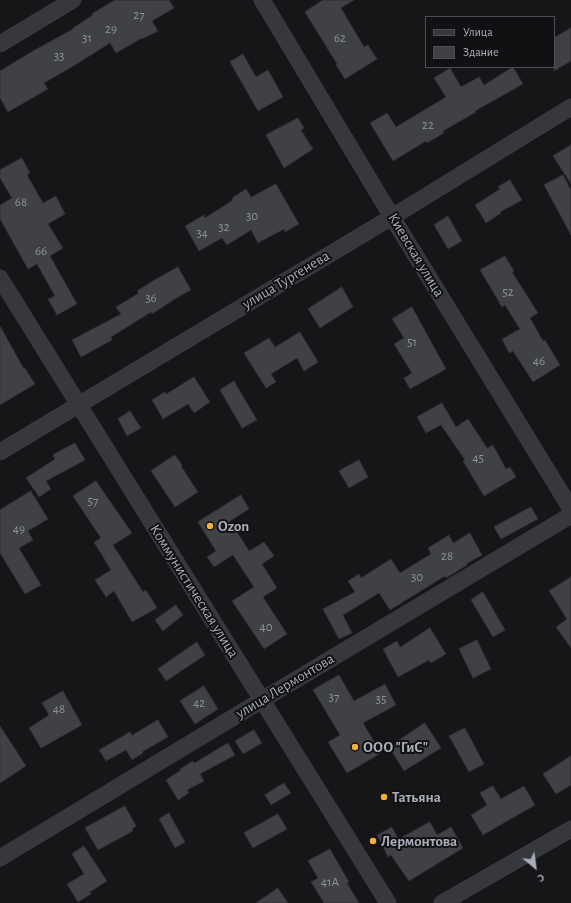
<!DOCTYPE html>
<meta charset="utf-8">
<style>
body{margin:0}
#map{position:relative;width:571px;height:903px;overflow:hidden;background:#161618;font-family:"Alegreya Sans",sans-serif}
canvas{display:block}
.legend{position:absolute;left:425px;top:16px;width:130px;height:52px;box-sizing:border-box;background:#111113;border:1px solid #4d4f55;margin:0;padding:5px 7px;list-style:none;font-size:12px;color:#a8adb8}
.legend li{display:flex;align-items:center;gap:8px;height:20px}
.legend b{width:20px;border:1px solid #4d4f55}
.north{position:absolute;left:515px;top:847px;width:40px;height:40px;-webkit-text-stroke:3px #111113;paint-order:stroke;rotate:151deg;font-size:11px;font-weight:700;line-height:16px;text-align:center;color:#a8adb8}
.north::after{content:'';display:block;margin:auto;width:14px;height:18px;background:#a8adb8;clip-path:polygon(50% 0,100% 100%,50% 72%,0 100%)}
</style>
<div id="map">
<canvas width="571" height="903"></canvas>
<ul class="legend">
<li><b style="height:5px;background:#37383d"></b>Улица</li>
<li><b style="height:11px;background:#404145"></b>Здание</li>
</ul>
<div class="north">С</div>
</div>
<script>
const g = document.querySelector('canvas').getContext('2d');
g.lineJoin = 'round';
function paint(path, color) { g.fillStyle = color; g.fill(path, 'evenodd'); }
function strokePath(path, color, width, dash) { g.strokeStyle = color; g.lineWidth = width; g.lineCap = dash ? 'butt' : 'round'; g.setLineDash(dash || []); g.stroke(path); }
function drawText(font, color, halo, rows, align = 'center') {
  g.font = font + ' "Alegreya Sans",sans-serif'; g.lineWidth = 4; g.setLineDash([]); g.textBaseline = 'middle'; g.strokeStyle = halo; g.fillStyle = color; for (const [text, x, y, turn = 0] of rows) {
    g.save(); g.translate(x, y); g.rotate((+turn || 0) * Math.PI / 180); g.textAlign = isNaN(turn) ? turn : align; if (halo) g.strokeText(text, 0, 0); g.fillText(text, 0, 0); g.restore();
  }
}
const building = new Path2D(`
 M115,0H169L174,8L152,21L158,31L142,39V38L116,53L110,43L75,65L44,83L48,89L8,112L0,98V71L33,51L73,29V28L93,15L92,14Z
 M323,0H354L341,8L364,47L368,45L377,59L345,79L336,65L337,64L305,12Z
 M571,28V61L554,71V38Z
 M243,54L256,77L268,70L283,97L258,111L230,62Z
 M513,67L523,84L475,111L476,112L443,131L444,133L427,143L426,141L393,161L370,123L387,113L396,127L446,97L434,78L450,68L461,87L479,77L484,85Z
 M298,118L304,128L301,130L313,149L284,168L266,135Z
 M571,145V184L553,156Z
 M22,158L30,173L27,175L43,203L56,196L65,214L48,224L63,248L50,256L77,304L57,315L48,299L55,296L37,264L28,269L0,219V205L12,198L0,178V170Z
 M563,175L571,190V235L544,185Z
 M510,180L522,200L500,212L501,213L486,223L475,205L500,189L498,187Z
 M276,184L299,224L285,232L284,229L258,243L251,230L227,245L222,238L199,251L185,226L204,215L205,218L233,200L232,198L246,189L251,197Z
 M448,216L462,241L448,249L434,225Z
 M505,256L514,271L512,272L538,313L530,318L543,341L545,340L560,365L533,382L513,351L509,353L502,339L520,329L505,305L502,307L480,270Z
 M178,267L191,290L178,297L152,314L151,312L111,337L112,340L81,357L72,340L121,314L116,307L139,293L137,291L151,282Z
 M342,287L353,307L320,328L308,309Z
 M412,307L446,369L410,389L404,378L412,373L394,344L404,338L392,319Z
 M0,326L24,369L25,368L35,384L0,405Z
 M300,332L318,362L304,371L297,358L271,374L276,382L266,388L244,353L269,338L275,347Z
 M194,377L210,402L194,413L188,404L163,419L152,400L165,392L166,394Z
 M234,381L257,420L242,428L220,390Z
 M442,403L456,427L468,419L487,448L493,445L506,469L510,467L516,477L484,496L463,461L465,460L441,425L426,433L417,417Z
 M130,411L141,428L127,436L118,419Z
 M75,443L85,460L46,481L51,489L39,497L26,478L55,459L53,455Z
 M175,455L182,465L181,466L198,492L175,507L151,471Z
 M359,460L368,477L349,488L339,471Z
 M96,481L132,533L113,545L143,592L146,590L157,608L132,622L114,591L106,597L95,580L111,570L94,542L101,538L73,496Z
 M31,491L48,519L28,531L33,540L19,548L41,585L25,594L0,553V510Z
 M241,495L249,509L230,521L249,551L264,542L274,556L262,564L277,588L263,597L287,634L264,649L232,601L254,587L233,555L214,567L207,557L216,551L198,522Z
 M531,507L538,519L501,539L494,527Z
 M470,533L482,555L466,564L467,565L446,578L445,576L390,610L379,593L343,615L352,633L339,639L323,609L355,592L348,581L359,574L361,578L391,559L400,573L431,554L428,548L449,535L453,543Z
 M571,577V648L556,627L567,619L549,591Z
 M483,592L505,630L493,637L471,600Z
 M176,605L183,615L163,631L155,620Z
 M430,628L446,654L431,663L429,660L398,677L383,649L397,641L400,647Z
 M477,640L491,669L473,678L459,649Z
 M197,642L205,655L166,681L158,669Z
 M339,675L354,701L385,684L396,705L363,723L381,753L347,773L328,742L340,735L313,690Z
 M204,686L218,709L195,724L180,701Z
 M63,691L82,725L41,748L29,728L49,715L42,703Z
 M158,720L168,737L142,752L143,753L132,760L126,750L106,761L99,750L130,732L132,735Z
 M425,723L441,748L404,771L389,747Z
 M0,726L26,766L0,783Z
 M465,728L484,764L469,772L449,736Z
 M254,730L262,743L243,754L235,741Z
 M228,743L235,755L200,774L204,781L187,790L189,793L178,800L166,780L181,770L180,769L193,761L194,763Z
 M571,756V785L556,794L543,774Z
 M284,783L291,793L271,805L265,795Z
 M493,786L501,799L524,786L535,805L483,835L471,815L487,805L480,793Z
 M125,806L136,826L132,829L133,831L98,850L85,828Z
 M169,813L185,842L175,848L159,819Z
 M278,814L287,829L253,848L244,833Z
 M430,822L437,835L451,827L463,848L409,881L391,855L388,857L377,835L392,827L398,839Z
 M84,846L107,881L90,892L91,894L78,902L67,884L84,874L72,854Z
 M330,849L349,882L347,883L359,903H324L311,882L318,878L308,861Z
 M278,888L288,903H256Z`);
paint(building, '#404145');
strokePath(building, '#303034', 1);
strokePath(new Path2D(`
 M262,0L392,217L571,509
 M0,44L73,0
 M0,278L388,903
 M0,452L392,217L571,107
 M0,858L262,700L571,515
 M442,903L571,829`), '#37383d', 17);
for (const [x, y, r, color] of [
 [210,526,4,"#f2b134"],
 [355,747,4,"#f2b134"],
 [384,797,4,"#f2b134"],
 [373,841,4,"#f2b134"]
]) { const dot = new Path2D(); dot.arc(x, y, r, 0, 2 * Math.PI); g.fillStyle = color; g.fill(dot); strokePath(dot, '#111113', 1.5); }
drawText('13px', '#8e929b', null, [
 ["27",139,15],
 ["29",111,29],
 ["31",87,38],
 ["62",340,38],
 ["33",59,56],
 ["22",428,125],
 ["68",21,202],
 ["30",252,216],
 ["32",224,227],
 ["34",202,233],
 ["66",41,251],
 ["52",508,292],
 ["36",151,298],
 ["51",412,342],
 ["46",539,361],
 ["45",478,458],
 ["57",93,501],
 ["49",19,529],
 ["28",447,556],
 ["30",417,577],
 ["40",266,627],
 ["37",334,697],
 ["35",381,699],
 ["42",199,703],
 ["48",59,709],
 ["41А",330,882]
]);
drawText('15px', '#a8adb8', '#111113', [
 ["Киевская улица",416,255,59],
 ["улица Тургенева",286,280,-31],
 ["Коммунистическая улица",194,591,58],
 ["улица Лермонтова",285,686,-31]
]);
drawText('bold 15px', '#a8adb8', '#111113', [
 ["Ozon",218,526],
 ["ООО \"ГиС\"",363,747],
 ["Татьяна",392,797],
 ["Лермонтова",381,841]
], 'left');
</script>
